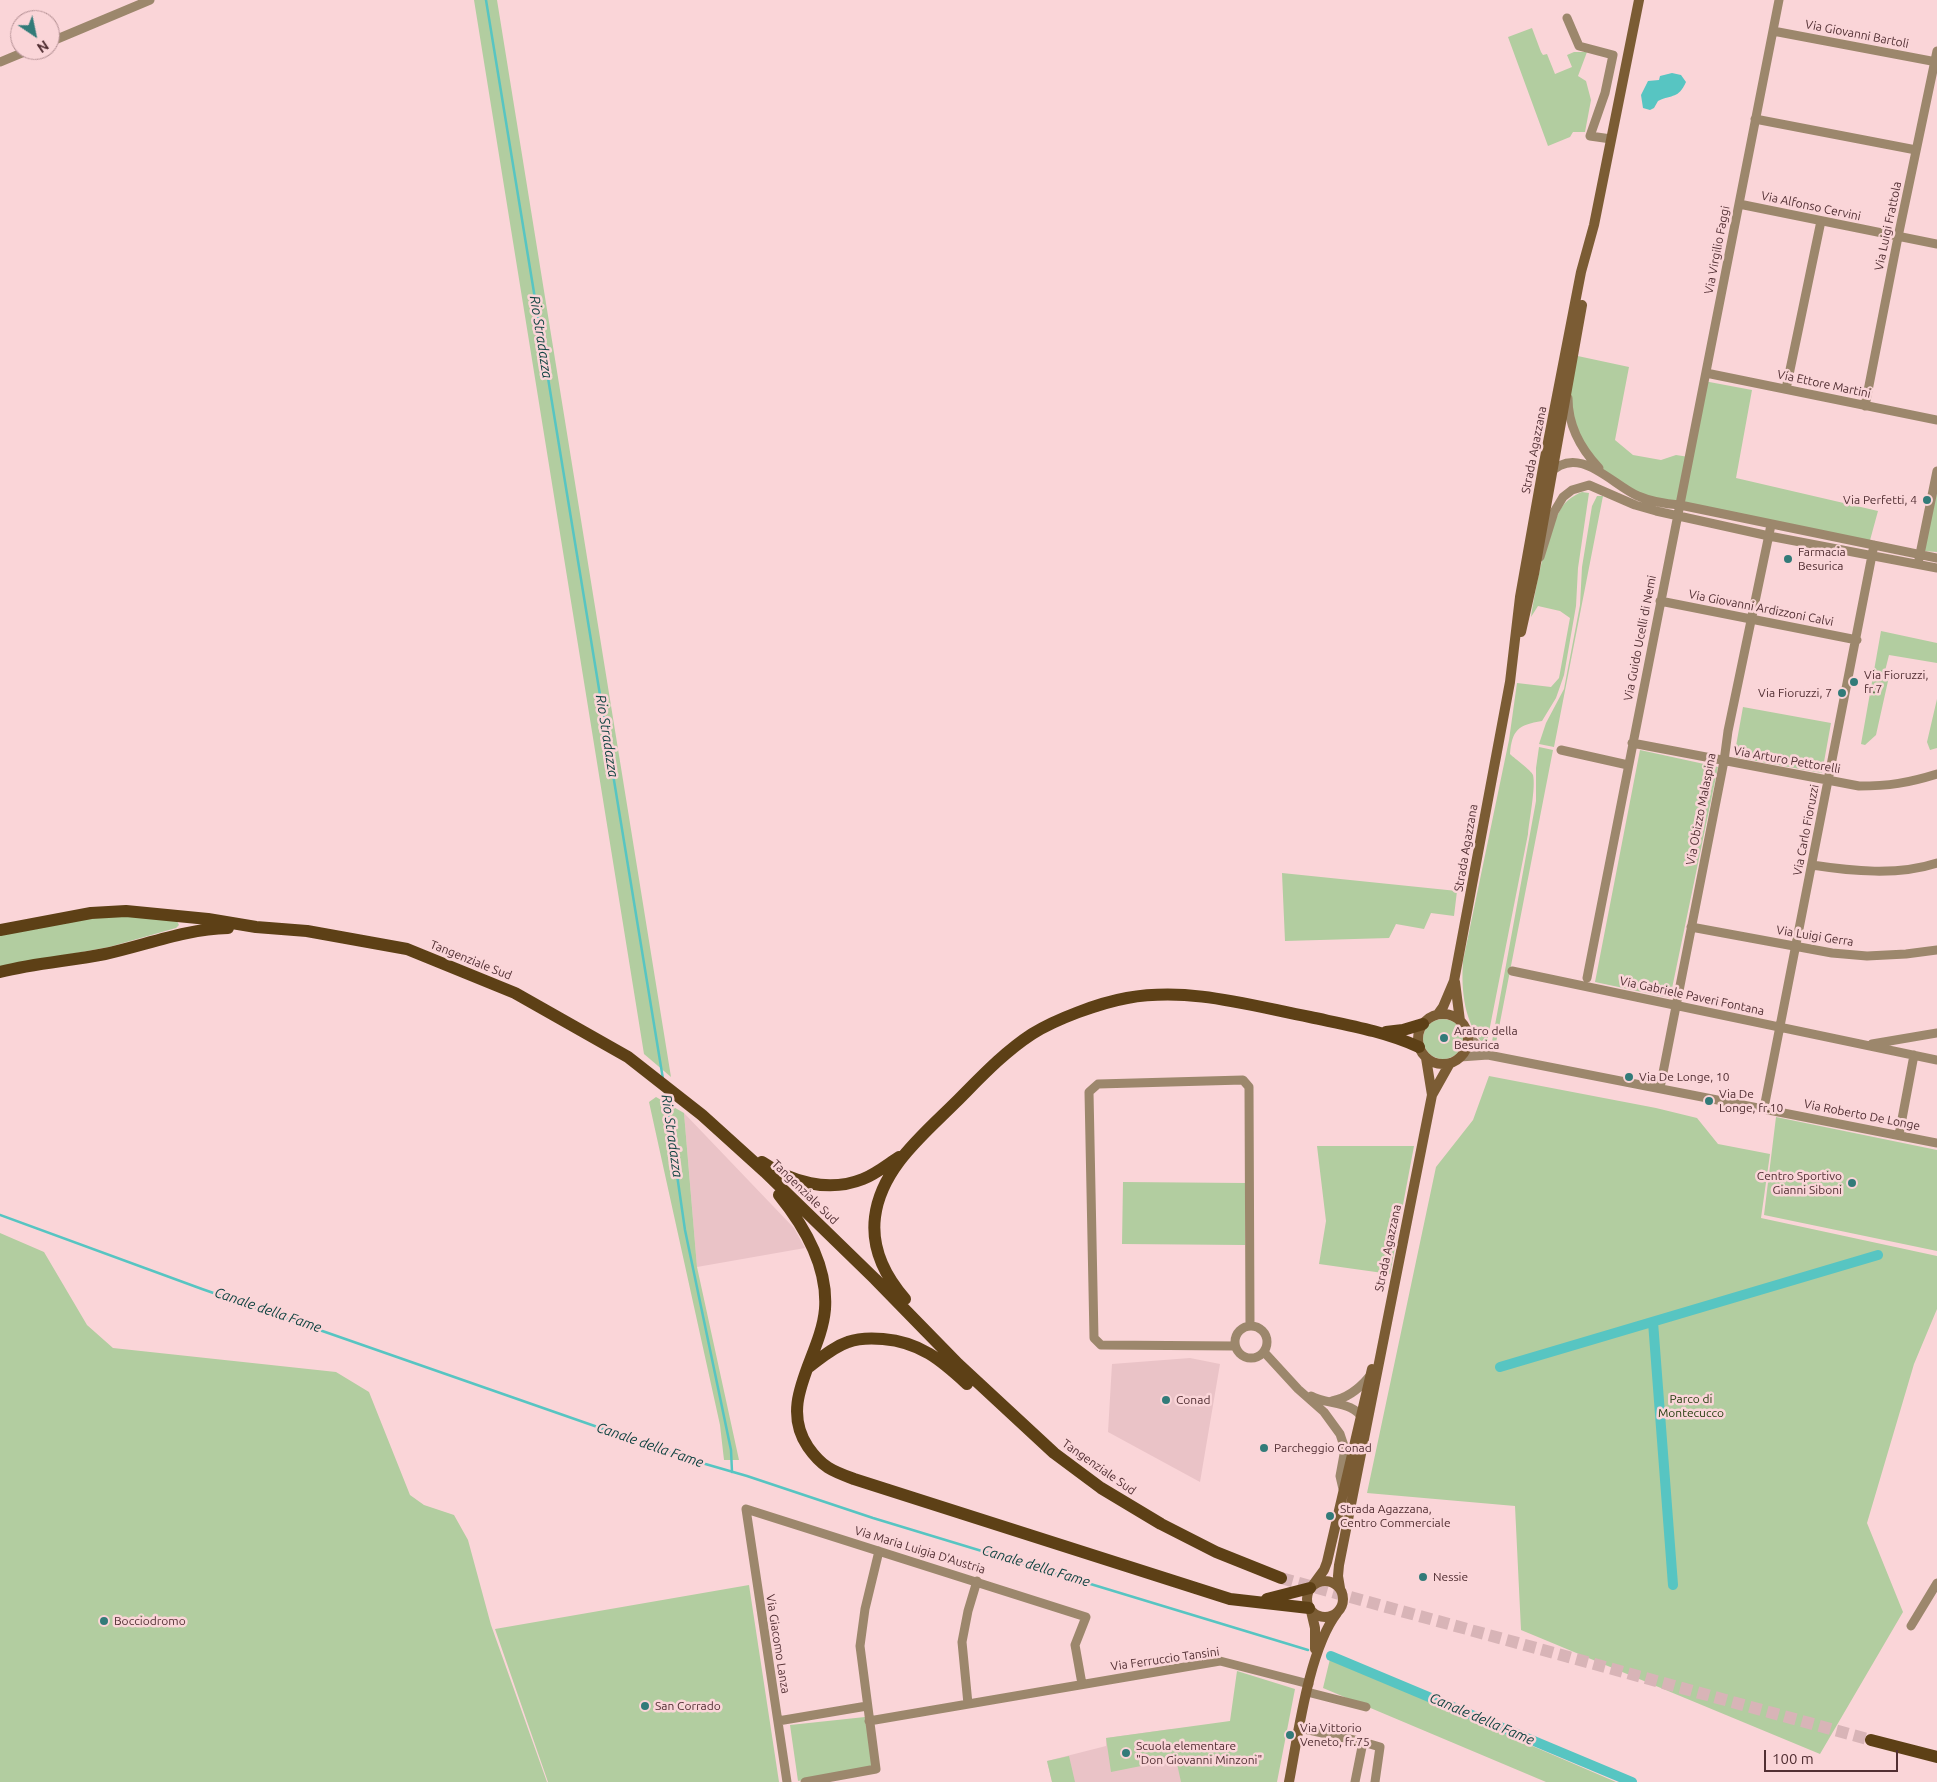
<!DOCTYPE html>
<style>
body{margin:0}
#map{position:relative;width:1937px;height:1782px;overflow:hidden;background:#fad5d8;font-family:Ubuntu,sans-serif}
canvas{display:block}
.north{position:absolute;left:10px;top:10px;width:50px;height:50px;box-sizing:border-box;background:#fad5d8;border:1px solid #b69296;border-radius:50%;rotate:146deg;font-size:14px;font-weight:700;line-height:20px;text-align:center;color:#512e32}
.north::after{content:'';display:block;margin:auto;width:18px;height:22px;background:#327b79;clip-path:polygon(50% 0,100% 100%,50% 72%,0 100%)}
.scale{position:absolute;left:1764px;top:1750px;width:134px;height:22px;box-sizing:border-box;border:2px solid #512e32;border-top:0;padding-left:6px;font-size:15px;line-height:18px;white-space:nowrap;color:#512e32;-webkit-text-stroke:4px #fad5d8;paint-order:stroke}
</style>
<div id="map">
<canvas width="1937" height="1782"></canvas>
<div class="north">N</div>
<div class="scale">100 m</div>
</div>
<script>
const g = document.querySelector('canvas').getContext('2d');
g.lineJoin = 'round';
function paint(path, color) { g.fillStyle = color; g.fill(path, 'evenodd'); }
function strokePath(path, color, width, dash) { g.strokeStyle = color; g.lineWidth = width; g.lineCap = dash ? 'butt' : 'round'; g.setLineDash(dash || []); g.stroke(path); }
function drawText(font, color, halo, rows, align = 'center') {
  g.font = font + ' Ubuntu,sans-serif'; g.lineWidth = 5; g.setLineDash([]); g.textBaseline = 'middle'; g.strokeStyle = halo; g.fillStyle = color; for (const [text, x, y, turn = 0] of rows) {
    g.save(); g.translate(x, y); g.rotate((+turn || 0) * Math.PI / 180); g.textAlign = isNaN(turn) ? turn : align; if (halo) g.strokeText(text, 0, 0); g.fillText(text, 0, 0); g.restore();
  }
}
paint(new Path2D(`
 M684,1113L794,1228L805,1248L697,1267Z
 M1190,1358L1220,1364L1200,1482L1108,1432L1112,1364Z
 M1171,1729L1182,1782H1052L1047,1761L1106,1746V1738Z`), '#eac3c7');
paint(new Path2D(`
 M474,0H497L671,1077L644,1054Z
 M1532,28L1541,52L1543,55L1547,54L1555,74L1572,67L1567,55L1574,52H1587L1578,76L1586,81L1591,100L1585,132H1573L1570,137L1548,146L1508,37Z
 M1573,355L1629,367L1615,440L1633,455L1661,460L1676,455L1689,457L1704,381L1752,390L1736,478L1878,511L1869,544L1657,503L1606,476L1578,440L1568,400Z
 M1937,485V552L1924,551Z
 M1582,492L1589,493L1578,568L1576,606L1564,675L1556,698L1542,721C1518,725 1512,730 1510,754C1515,759 1531,770 1533,775C1536,787 1529,821 1528,834L1486,1047C1464,1024 1461,991 1463,961L1509,740L1517,683L1551,687L1559,678L1570,618L1560,611L1538,606L1531,617C1536,585 1545,539 1559,512C1564,502 1572,496 1582,492Z
 M1597,496H1603L1554,747L1539,744L1546,723L1564,689L1580,605L1582,567L1592,506Z
 M1881,631L1937,643V663L1889,655L1885,671L1890,672L1876,735L1865,745L1861,744Z
 M1937,699V748L1930,750L1927,742Z
 M1743,707L1831,723L1822,773L1734,757Z
 M1539,747L1553,750L1495,1048L1491,1047L1536,801V768Z
 M1640,750L1718,767L1670,998L1595,982Z
 M1282,873L1457,891L1454,916L1431,913L1424,929L1396,924L1389,938L1285,941Z
 M99,916L148,917L177,921L179,925L176,928L109,947L0,967V934Z
 M1423 1039a20 20 0 1 1 40 0a20 20 0 1 1-40 0Z
 M1489,1076L1656,1108L1697,1118L1718,1144L1770,1154L1761,1218L1937,1256V1309L1914,1364L1867,1523L1903,1612L1820,1754L1521,1630L1515,1506L1367,1493L1436,1167L1473,1120Z
 M656,1097L684,1113L697,1267L739,1460H724L720,1425L649,1102Z
 M1776,1117L1937,1150V1251L1764,1215Z
 M1317,1146H1414L1390,1274L1319,1264L1326,1221Z
 M1123,1182L1245,1183V1245L1122,1244Z
 M0,1233L44,1252L87,1325L113,1348L336,1372L369,1392L410,1495L424,1505L454,1515L468,1540L491,1625L547,1782H0Z
 M749,1585L779,1782H548L495,1629Z
 M1330,1659L1616,1782H1546L1323,1688Z
 M1237,1671L1295,1689L1277,1782H1181L1176,1759L1111,1772L1106,1738L1230,1721Z
 M865,1717L873,1767L798,1781L790,1725Z
 M1069,1756L1075,1782H1052L1047,1761Z`), '#b2cda0');
paint(new Path2D(`
 M1672,73L1681,75L1686,82C1678,99 1673,94 1658,101L1654,108L1650,110L1643,108L1641,95L1648,81L1659,80L1660,76Z`), '#57c5c2');
strokePath(new Path2D(`
 M486,0L663,1079
 M665,1092L685,1230L731,1450L732,1472
 M0,1215L202,1289L695,1461L747,1476L873,1518L1308,1650`), '#57c5c2', 2.5);
strokePath(new Path2D(`
 M1653,1322L1673,1585
 M1500,1367L1878,1255
 M1331,1656L1632,1782`), '#57c5c2', 10);
strokePath(new Path2D(`
 M1281,1578L1871,1740`), '#d8b4b7', 12, [12, 6]);
strokePath(new Path2D(`
 M1567,18L1579,46L1613,55L1605,93L1590,136L1611,139
 M1773,31L1937,62
 M50,42L150,0
 M0,62L29,50
 M1755,119L1916,150
 M1739,204L1937,244
 M1706,373L1937,420
 M1786,389L1821,221
 M1568,398C1568,426 1580,448 1599,468
 M1865,406L1898,237L1937,51
 M1549,474C1578,442 1612,485 1638,496C1652,502 1665,504 1680,505L1937,558
 M1540,557L1554,512L1563,497L1572,490L1589,485L1635,505L1656,511L1769,536L1937,568
 M1919,559L1937,471
 M1660,601L1857,640
 M1632,743L1859,786C1889,786 1908,783 1937,774
 M1561,750L1628,765
 M1812,865C1851,871 1898,876 1937,863
 M1691,927L1832,953L1867,956L1906,954L1937,950
 M1512,971L1937,1060
 M1587,978L1779,0
 M1468,1036L1488,1055
 M1872,1044L1937,1033
 M1460,1057L1488,1055L1937,1143
 M1660,1088L1724,761L1728,731L1771,525
 M1764,1108L1874,545
 M1899,1135L1914,1055
 M1235 1342a16 16 0 1 1 32 0a16 16 0 1 1-32 0Z
 M1235,1346L1101,1345L1094,1338L1089,1092L1098,1084L1243,1080L1249,1087L1250,1326
 M1264,1352L1298,1389L1324,1412L1340,1434L1345,1449L1340,1476L1343,1489
 M1311,1396C1327,1405 1355,1401 1363,1420
 M1332,1401C1348,1398 1359,1389 1369,1377
 M1911,1626L1937,1583
 M1307,1692L1366,1707
 M968,1704L962,1642L968,1611L977,1581
 M778,1721L867,1706
 M869,1721L1220,1661L1309,1684
 M1300,1728L1363,1742L1355,1782
 M1363,1742L1380,1747L1375,1782
 M787,1782L746,1509L1086,1617L1075,1645L1082,1684
 M805,1782L876,1769L860,1646L865,1609L879,1551`), '#9c876c', 9);
strokePath(new Path2D(`
 M1521,632L1534,574L1582,305
 M1455,982L1460,1021
 M1438,1014L1443,1007L1454,981L1510,682L1520,597L1543,468L1581,272L1594,225L1639,0
 M1418 1039a25 25 0 1 1 50 0a25 25 0 1 1-50 0Z
 M1426,1058L1432,1095
 M1307 1599a18 18 0 1 1 36 0a18 18 0 1 1-36 0Z
 M1313,1585L1324,1570L1327,1562L1372,1369
 M1340,1588L1338,1576L1339,1565L1432,1095L1450,1063
 M1311,1611L1315,1628V1649
 M1289,1782C1298,1735 1309,1649 1337,1613`), '#7b5c34', 10);
strokePath(new Path2D(`
 M0,930L91,913L126,911L208,919L256,927L307,931L407,949L515,993L628,1057L702,1115L765,1172L875,1279L958,1364L1054,1453L1101,1488L1161,1524L1216,1552L1281,1578
 M0,972C35,963 70,961 105,954C146,945 186,929 228,928
 M1386,1032L1403,1030L1423,1024
 M762,1162C791,1182 828,1193 863,1179C876,1174 888,1164 899,1157
 M779,1195C805,1227 828,1267 825,1309C821,1357 777,1401 808,1447C822,1467 832,1471 854,1479L1230,1599L1309,1608
 M905,1299C885,1276 871,1249 875,1217C881,1168 924,1134 956,1102C980,1078 1003,1053 1032,1034C1056,1019 1099,1003 1127,998C1190,987 1248,1005 1310,1017C1347,1025 1384,1031 1419,1047
 M809,1367C821,1358 833,1347 848,1342C859,1338 872,1338 883,1339C920,1342 941,1360 967,1384
 M1267,1599L1310,1588
 M1871,1740L1937,1757`), '#5d4016', 12);
for (const [x, y, r, color] of [
 [1927,500,5,"#327b79"],
 [1788,559,5,"#327b79"],
 [1854,682,5,"#327b79"],
 [1842,693,5,"#327b79"],
 [1444,1038,5,"#327b79"],
 [1629,1077,5,"#327b79"],
 [1709,1101,5,"#327b79"],
 [1852,1183,5,"#327b79"],
 [1166,1400,5,"#327b79"],
 [1264,1448,5,"#327b79"],
 [1330,1516,5,"#327b79"],
 [1423,1577,5,"#327b79"],
 [104,1621,5,"#327b79"],
 [645,1706,5,"#327b79"],
 [1290,1735,5,"#327b79"],
 [1126,1753,5,"#327b79"]
]) { const dot = new Path2D(); dot.arc(x, y, r, 0, 2 * Math.PI); g.fillStyle = color; g.fill(dot); strokePath(dot, '#fad5d8', 2); }
drawText('12px', '#512e32', '#fad5d8', [
 ["Via Giovanni Bartoli",1857,34,11],
 ["Via Alfonso Cervini",1811,206,12],
 ["Via Luigi Frattola",1888,226,-78],
 ["Via Virgilio Faggi",1717,250,-79],
 ["Via Ettore Martini",1824,384,12],
 ["Strada Agazzana",1534,450,-79],
 ["Via Giovanni Ardizzoni Calvi",1761,608,11],
 ["Via Guido Ucelli di Nemi",1640,638,-79],
 ["Via Arturo Pettorelli",1787,760,10],
 ["Via Obizzo Malaspina",1701,809,-79],
 ["Via Carlo Fioruzzi",1806,830,-79],
 ["Strada Agazzana",1466,848,-80],
 ["Via Luigi Gerra",1815,936,9],
 ["Tangenziale Sud",471,960,22],
 ["Via Gabriele Paveri Fontana",1692,996,12],
 ["Via Roberto De Longe",1862,1115,11],
 ["Tangenziale Sud",805,1192,44],
 ["Strada Agazzana",1388,1248,-78],
 ["Tangenziale Sud",1099,1467,35],
 ["Via Maria Luigia D'Austria",920,1550,17],
 ["Via Giacomo Lanza",778,1644,81],
 ["Via Ferruccio Tansini",1165,1659,-8]
]);
drawText('12px', '#512e32', '#fad5d8', [
 ["Via Perfetti, 4",1917,500,"right"],
 ["Farmacia",1798,552],
 ["Besurica",1798,566],
 ["Via Fioruzzi,",1864,675],
 ["fr.7",1864,689],
 ["Via Fioruzzi, 7",1832,693,"right"],
 ["Aratro della",1454,1031],
 ["Besurica",1454,1045],
 ["Via De Longe, 10",1639,1077],
 ["Via De",1719,1094],
 ["Longe, fr.10",1719,1108],
 ["Centro Sportivo",1842,1176,"right"],
 ["Gianni Siboni",1842,1190,"right"],
 ["Conad",1176,1400],
 ["Parcheggio Conad",1274,1448],
 ["Strada Agazzana,",1340,1509],
 ["Centro Commerciale",1340,1523],
 ["Nessie",1433,1577],
 ["Bocciodromo",114,1621],
 ["San Corrado",655,1706],
 ["Via Vittorio",1300,1728],
 ["Veneto, fr.75",1300,1742],
 ["Scuola elementare",1136,1746],
 ["\"Don Giovanni Minzoni\"",1136,1760]
], 'left');
drawText('12px', '#253d0e', '#fad5d8', [
 ["Parco di",1691,1399],
 ["Montecucco",1691,1413]
]);
drawText('italic 14px', '#114442', '#fad5d8', [
 ["Rio Stradazza",541,337,81],
 ["Rio Stradazza",607,736,81],
 ["Rio Stradazza",672,1136,82],
 ["Canale della Fame",268,1310,19],
 ["Canale della Fame",650,1445,19],
 ["Canale della Fame",1036,1566,17],
 ["Canale della Fame",1482,1719,23]
]);
</script>
